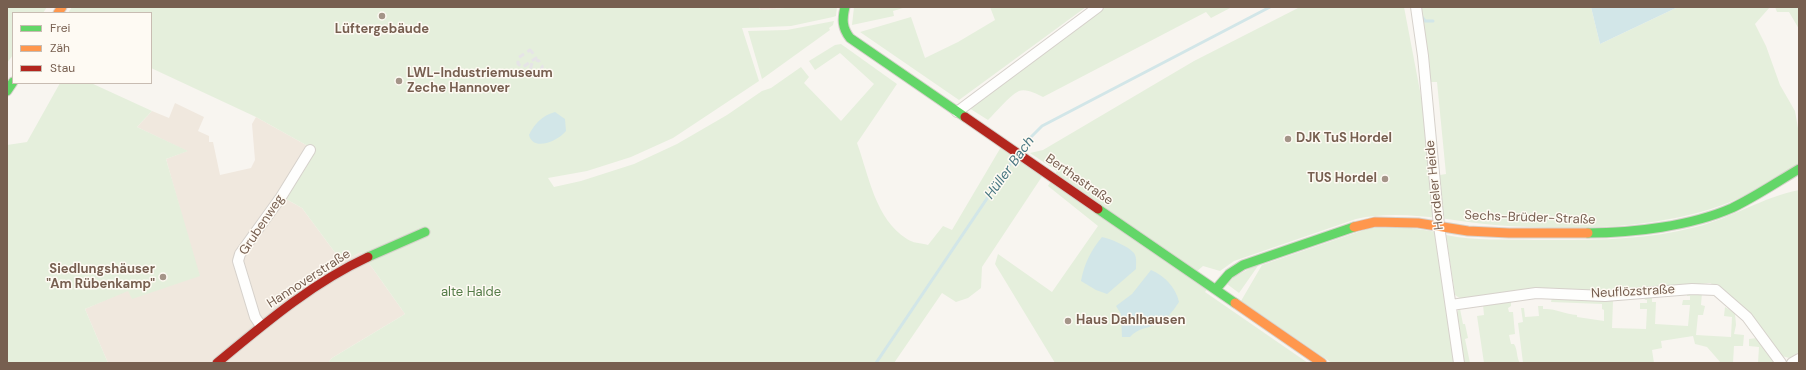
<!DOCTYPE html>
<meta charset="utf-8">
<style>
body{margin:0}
#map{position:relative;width:1806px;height:370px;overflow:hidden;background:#f8f5f0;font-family:"DM Sans",sans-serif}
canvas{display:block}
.frame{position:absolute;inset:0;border:8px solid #775f50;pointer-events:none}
.legend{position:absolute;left:12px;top:12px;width:140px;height:72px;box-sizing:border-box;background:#fefaf3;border:1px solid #c8bcb2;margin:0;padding:5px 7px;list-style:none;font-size:12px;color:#775f50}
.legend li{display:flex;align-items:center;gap:8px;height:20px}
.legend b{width:20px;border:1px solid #c8bcb2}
</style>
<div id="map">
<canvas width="1806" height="370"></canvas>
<div class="frame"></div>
<ul class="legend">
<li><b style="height:5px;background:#63d668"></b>Frei</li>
<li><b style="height:5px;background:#ff974d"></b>Zäh</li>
<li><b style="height:5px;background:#b3261e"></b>Stau</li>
</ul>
</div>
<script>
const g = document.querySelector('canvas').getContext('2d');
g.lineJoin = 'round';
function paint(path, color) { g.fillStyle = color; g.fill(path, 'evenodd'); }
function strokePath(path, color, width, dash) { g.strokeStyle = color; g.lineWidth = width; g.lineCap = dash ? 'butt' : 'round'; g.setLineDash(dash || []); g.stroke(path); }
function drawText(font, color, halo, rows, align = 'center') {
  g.font = font + ' "DM Sans",sans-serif'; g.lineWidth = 3; g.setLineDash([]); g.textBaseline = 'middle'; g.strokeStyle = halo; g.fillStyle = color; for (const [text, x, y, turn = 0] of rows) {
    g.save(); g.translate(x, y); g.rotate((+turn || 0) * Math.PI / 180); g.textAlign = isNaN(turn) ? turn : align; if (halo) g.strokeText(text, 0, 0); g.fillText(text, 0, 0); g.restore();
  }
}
paint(new Path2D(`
 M758,7H796L761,10Z
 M175,103L204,117L198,131L209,136V142H213L220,175L251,168L255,160L252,124L256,117L315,150L286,199L302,208L342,262L361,252L405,314L332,358L328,363H108L85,309L128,290L182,216L166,159L187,151L137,127L152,111L169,118Z`), '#f0e8de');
paint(new Path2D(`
 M7,7H47L43,13H13V55L7,63Z
 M72,7H758L761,10L797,7H837L836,16L833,17L791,26L742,28L759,81L673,138L631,157L587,171L548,178L554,187L581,181L634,164L677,144L727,115L762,91L771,88L801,67L809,77L804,83L841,121L874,84L840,53L815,70L809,61L835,45L841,44L897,84L857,143C869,176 875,219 907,239C912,243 921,243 928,245L943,226L952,230L1001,147L1043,175L982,267L981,288L968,298L956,302L942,293L894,363H328L332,358L405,314L361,252L342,262L302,208L286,199L305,169L315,150L256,117L151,68V13H68Z
 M854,7H906L893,11L894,16L852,25Z
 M990,7H1086L959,100L860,32L911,17L925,58L958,42L995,20Z
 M1106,7H1232L1211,18L1206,12L1043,97C1037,94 1026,88 1019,91C1009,96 996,112 988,120L969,108Z
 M1300,7H1404L1428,133L1434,176L1446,174L1437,82H1425L1416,7H1591L1600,44L1678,7H1770L1755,24L1766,46L1780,85L1795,111L1799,134V168C1779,178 1760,190 1740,198C1668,230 1572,231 1495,225C1449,221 1402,209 1356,219L1234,261L1220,271L1203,266L1195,273L1210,286L1205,292L1308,363H1055L995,264L998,254L1052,292L1098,226L1048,186L1057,171L1030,153L1043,150L1194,61Z
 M1775,7H1799V29L1789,12H1777Z
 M834,21L833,25L829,28L830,30L762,79L748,31L787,30Z
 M60,83H91L152,111L137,127L188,151L166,159L200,276L132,299L128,291L85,309L108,363H7V145L27,142Z
 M1799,190V352L1789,358L1782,356L1720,288L1710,283L1650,289L1461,299L1455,295L1446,235C1475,241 1504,239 1534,240C1589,240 1643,241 1696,227C1732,218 1763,197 1799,190Z
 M1370,228H1410L1437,232L1455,363H1332L1241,301L1262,265Z
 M1260,263L1239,293L1227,284L1234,277Z
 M1687,293H1702L1701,305L1705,306L1703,315H1698L1696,335L1731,337L1732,317L1724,316L1725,307L1735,313L1736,325L1734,334L1744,335L1743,346H1734L1733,363H1721L1707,347L1695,344L1693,336L1661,341L1662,348L1652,350L1654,363H1523L1518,323L1523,322L1521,308H1524L1525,317L1539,316L1538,306H1543V309C1555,308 1564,314 1577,315V317L1604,321V310L1602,309V304L1551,302L1552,297L1619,299V301H1613L1612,328L1646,329L1647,309H1640V303H1647V300H1645L1644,296H1652V302H1656L1655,324L1688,326L1690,305H1682L1683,300H1690V296H1687Z
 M1511,301V306L1508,308L1509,312H1513L1515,334L1509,335L1511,344H1514C1518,350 1516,357 1520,363H1484L1477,316L1484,315L1483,305Z
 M1459,308L1460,309L1463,324H1465L1468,338L1465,339L1470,363H1464L1457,313Z
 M1757,338L1777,363H1758L1759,347L1749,346V339Z`), '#e5efdc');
paint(new Path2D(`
 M1591,7H1678L1600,44Z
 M555,112L565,119L566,131C558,141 533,152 529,135C534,124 543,115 555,112Z
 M1102,237C1111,239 1128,246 1134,253C1137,257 1136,264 1136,269L1107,294L1096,290L1081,281C1084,264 1091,250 1102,237Z
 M1151,270C1165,276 1176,288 1179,302C1173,311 1167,320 1156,324C1146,329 1138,328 1130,337H1122L1121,314L1116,306L1132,294Z`), '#d2e6e8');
strokePath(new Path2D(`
 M1422,17L1425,21H1433
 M1020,151L1026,142L1042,126L1270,7
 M876,363L1015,157`), '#d2e6e8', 3);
const street = new Path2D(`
 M1416,7L1423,56L1439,226L1459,363
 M957,112L1098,7
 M1451,305L1536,293L1605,296L1692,289L1716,290L1747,317L1781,363
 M261,326L255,317L238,261L240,254L281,197L310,150
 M1792,363L1799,359`);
const fast = new Path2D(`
 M845,7C842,19 842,28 850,38L965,117
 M7,91L13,82
 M1098,209L1235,303
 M1588,233C1633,233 1691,226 1732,208C1755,197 1777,182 1799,169
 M368,257L425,232
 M1216,289L1229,274L1243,265L1354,227`);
const slow = new Path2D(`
 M58,13L62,7
 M1354,227L1375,222L1418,223L1468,231L1509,233H1588
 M1235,303L1322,363`);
const jam = new Path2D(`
 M965,117L1098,209
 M217,363C264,324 312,283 368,257`);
strokePath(street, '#d6d1cb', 12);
strokePath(fast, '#d6d1cb', 11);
strokePath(slow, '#d6d1cb', 11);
strokePath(jam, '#d6d1cb', 11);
strokePath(street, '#fefefd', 10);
strokePath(fast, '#63d668', 9);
strokePath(slow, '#ff974d', 9);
strokePath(jam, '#b3261e', 9);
strokePath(new Path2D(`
 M532,52L530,50L518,58V64L523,67L536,58L532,52
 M532,63L530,70L535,74L542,69V66L539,61L536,60`), '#e6e4e7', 3, [6, 4]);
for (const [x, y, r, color] of [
 [382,16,4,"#a49488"],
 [399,81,4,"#a49488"],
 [1288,139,4,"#a49488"],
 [1385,179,4,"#a49488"],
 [163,277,4,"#a49488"],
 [1068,321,4,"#a49488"]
]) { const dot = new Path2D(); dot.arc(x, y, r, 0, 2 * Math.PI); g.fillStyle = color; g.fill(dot); strokePath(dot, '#fefaf3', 1.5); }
drawText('bold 13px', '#775f50', '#fefaf3', [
 ["Lüftergebäude",382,30,"center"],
 ["LWL-Industriemuseum",407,74],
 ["Zeche Hannover",407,89],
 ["DJK TuS Hordel",1296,139],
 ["TUS Hordel",1377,179,"right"],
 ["Siedlungshäuser",155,270,"right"],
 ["\"Am Rübenkamp\"",155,285,"right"],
 ["Haus Dahlhausen",1076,321]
], 'left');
drawText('13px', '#775f50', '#fefaf3', [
 ["Berthastraße",1079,180,35],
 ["Hordeler Heide",1435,185,-96],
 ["Sechs-Brüder-Straße",1530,218,2],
 ["Grubenweg",262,225,-56],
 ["Hannoverstraße",309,279,-33],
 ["Neuflözstraße",1633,292,-3]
]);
drawText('13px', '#557c48', '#fefaf3', [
 ["alte Halde",471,293]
]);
drawText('italic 14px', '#477681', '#fefaf3', [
 ["Hüller Bach",1010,168,-54]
]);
</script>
